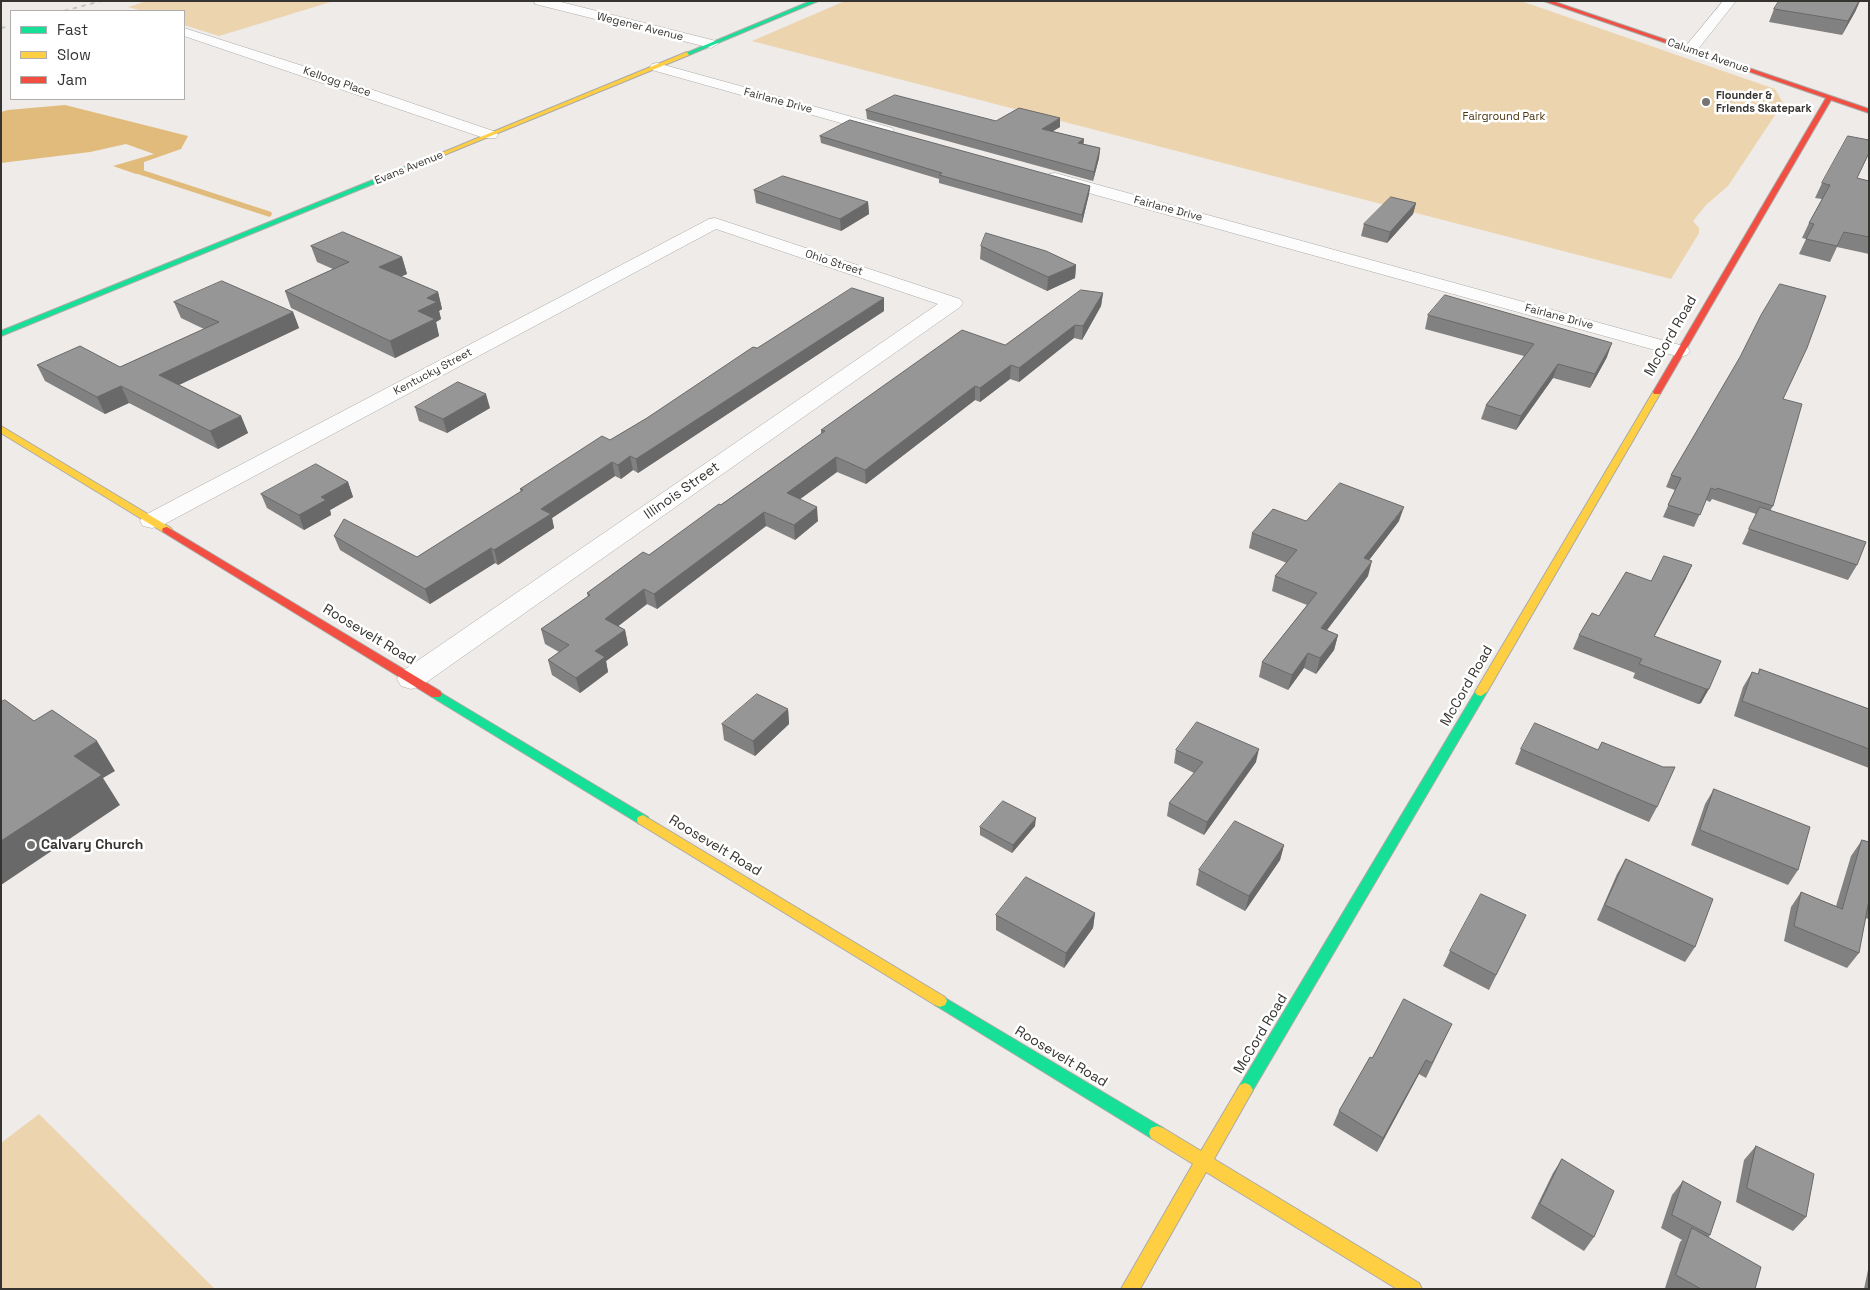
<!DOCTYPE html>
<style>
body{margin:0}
#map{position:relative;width:1870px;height:1290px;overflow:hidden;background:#eeebe8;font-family:"Space Grotesk",sans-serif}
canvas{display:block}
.frame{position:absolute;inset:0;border:2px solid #363431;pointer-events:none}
.legend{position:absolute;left:10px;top:10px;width:175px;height:90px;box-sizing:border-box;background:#fff;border:1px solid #afaead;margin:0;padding:6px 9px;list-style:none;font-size:15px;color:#363431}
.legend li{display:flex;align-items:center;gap:10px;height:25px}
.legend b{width:25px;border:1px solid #afaead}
</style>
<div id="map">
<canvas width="1870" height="1290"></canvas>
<div class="frame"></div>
<ul class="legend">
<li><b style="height:6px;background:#16e098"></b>Fast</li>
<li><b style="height:6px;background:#ffcf43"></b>Slow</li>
<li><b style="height:6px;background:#f24e42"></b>Jam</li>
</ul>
</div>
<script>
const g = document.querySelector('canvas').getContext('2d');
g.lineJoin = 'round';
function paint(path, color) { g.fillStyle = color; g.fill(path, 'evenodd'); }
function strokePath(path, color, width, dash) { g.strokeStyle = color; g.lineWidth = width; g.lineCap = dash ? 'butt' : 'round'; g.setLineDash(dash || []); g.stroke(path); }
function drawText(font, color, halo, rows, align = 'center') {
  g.font = font + ' "Space Grotesk",sans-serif'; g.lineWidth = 5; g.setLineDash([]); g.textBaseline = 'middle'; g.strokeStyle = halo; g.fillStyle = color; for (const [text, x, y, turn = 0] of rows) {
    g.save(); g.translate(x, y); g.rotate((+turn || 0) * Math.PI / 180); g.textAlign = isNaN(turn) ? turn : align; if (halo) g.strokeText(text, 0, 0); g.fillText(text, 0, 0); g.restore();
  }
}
paint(new Path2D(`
 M147,1H334L219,36L184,25V11H143L128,7Z
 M845,1H1521L1775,89L1783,103L1728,186L1706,205L1693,221L1699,228V233L1671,279L752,41Z
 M39,1114L215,1289H1V1143Z`), '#ecd4af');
paint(new Path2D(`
 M65,105L188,136L181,149L144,162V171L136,174L113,166L154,154L126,144L90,152L1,163V112L8,110Z`), '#e1bb7b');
strokePath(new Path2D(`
 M131,169L269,214`), '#e1bb7b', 5.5);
const street = new Path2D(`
 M534,1H557L716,41L718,44L711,48L535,4Z
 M1723,1H1736L1695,53H1685L1683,50L1685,47Z
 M184,28L303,66L496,132L498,135L496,138H484L184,36Z
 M657,63L892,128L894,131L892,134H880L652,70L650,67L652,64Z
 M1055,173L1687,347L1690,351L1687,355L1680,357L1673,355L1049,182L1047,178L1049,174Z
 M715,218L960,299L963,303L960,307L421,686L411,689L401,686L397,679L401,672L938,304L716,229L161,526L152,528L143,526L140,521L143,516L709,219Z`);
const fast = new Path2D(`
 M811,1H818L689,55L684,54Z
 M442,152L445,154L444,155L1,336V331Z
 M1481,688L1487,692L1250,1095L1245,1097L1240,1095L1237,1090L1240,1085L1477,689Z
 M436,690L648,817L649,820L648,823L643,825L638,823L432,697L430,694Z
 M940,995L1163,1128L1165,1133L1163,1138L1157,1140L1151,1138L935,1005L933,1001L935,997Z`);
const slow = new Path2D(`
 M687,52L689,55L444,155L439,154Z
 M1657,389L1661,392L1487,692L1481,696L1477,695L1475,692L1653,392Z
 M1,426L171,528L172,530L171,532H163L1,433Z
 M643,815L945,997L947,1001L945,1005L940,1007L935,1005L638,823L637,820L638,817Z
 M1245,1083L1250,1085L1253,1090L1214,1159L1419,1283L1422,1289H1397L1206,1172L1140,1289H1121L1193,1164L1151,1138L1149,1133L1151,1128L1157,1126L1163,1128L1201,1151L1240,1085Z`);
const jam = new Path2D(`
 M1544,1H1552L1869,109V113L1831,100L1660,394H1654L1653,392L1826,98Z
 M167,527L440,691L442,694L440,697H432L163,532L162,530L163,528Z`);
strokePath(street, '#abaaa7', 1);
strokePath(fast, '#abaaa7', 2);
strokePath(slow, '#abaaa7', 2);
strokePath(jam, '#abaaa7', 2);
paint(street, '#fcfcfc');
paint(fast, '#16e098');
paint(slow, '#ffcf43');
paint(jam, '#f24e42');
strokePath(new Path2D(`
 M64,11L101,1
 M1,28L11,26`), '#c5c5c3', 2, [4.5, 4.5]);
paint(new Path2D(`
 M1860,1L1855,12L1842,35L1769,22L1774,9Z
 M866,110L1060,127L1052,131L1084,139L1083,144L1100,148L1099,158L1093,181L867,119Z
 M820,136L1090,186L1089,194L1082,223L939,183V179L821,143Z
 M1857,178L1869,181V254L1837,247L1830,262L1799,254L1806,239L1802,238L1809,223L1822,199L1815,198L1822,183Z
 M754,190L868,202L869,214L841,231L756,203Z
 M1416,203L1413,214L1387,243L1361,236L1364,224Z
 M311,246L402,257L407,274L401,276L438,292L442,309L439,311L441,319L436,322L439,336L395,358L291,308L285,291L333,269L317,262Z
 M981,246L1076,265L1075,278L1047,291L980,259Z
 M1103,293L1101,306L1082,340L1074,338L1019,382L1010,379L980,402L975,400L866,484L837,472L800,499L818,521L795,540L766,526L657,609L647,604L618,626L625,630L628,645L606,661L608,672L580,693L552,675L548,660L559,652L545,644L541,629L588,597L587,593L649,555L821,434V430L1005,345Z
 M174,302L293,312L299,328L179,385L241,416L248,433L218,449L129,403L105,414L45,381L37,365L120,367L204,329L181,318Z
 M884,311L638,473L633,470L621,479L615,476L552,518L554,528L498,565L495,563L430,604L340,550L334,536L417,557L521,492L520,489L610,440L647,418L757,348Z
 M1428,315L1607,357L1590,388L1553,378L1516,430L1481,419L1486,405L1524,356L1425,329Z
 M1783,399L1773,506L1770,511L1857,565L1848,580L1742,544L1756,514L1712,499L1710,502L1706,500L1694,527L1663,517L1675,490L1666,487L1671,475Z
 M415,407L490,408L447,433L419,421Z
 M348,482L353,497L330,510L331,515L304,530L267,508L261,494Z
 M1306,521H1399L1369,560L1368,576L1327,630L1338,635L1334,650L1316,674L1304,668L1288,690L1259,677L1262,662L1307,605L1272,591L1275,576L1287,563L1249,548L1252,533Z
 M1692,565L1685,580L1654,636L1721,661L1701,703L1698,704L1633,678L1635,673L1573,649L1579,635L1599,616L1651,581Z
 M1760,669L1869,709V768L1734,716L1743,687L1752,672L1758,674Z
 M788,709L789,724L755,756L724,740L722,724Z
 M1521,749L1598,750L1657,807L1649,822L1515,764Z
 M1176,750L1256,762L1204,835L1167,816L1169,803L1194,773L1174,763Z
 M1714,789L1798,870L1788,885L1691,845L1705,804Z
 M1035,826L1012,853L980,835V827Z
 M1862,840L1869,842V919L1865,918L1859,953L1847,968L1784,941L1791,907L1801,892L1836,906L1851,856Z
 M1284,845L1280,860L1245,911L1196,885L1199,870Z
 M1626,859L1695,947L1685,962L1597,920L1617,874Z
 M1095,913L1093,928L1064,968L996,930V915Z
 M1526,915L1489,990L1443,966L1450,951Z
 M1452,1024L1426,1078L1419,1074L1377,1152L1333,1125L1339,1111L1372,1058Z
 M1756,1146L1806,1217L1793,1231L1736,1202L1744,1160Z
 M1562,1159L1594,1237L1584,1251L1531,1218L1553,1173Z
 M1683,1181L1710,1235L1708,1238L1755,1289H1667L1665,1288L1680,1242L1682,1240L1661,1228L1672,1195Z
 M1869,1265V1289H1864Z`), '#828181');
paint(new Path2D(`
 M1860,1L1855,12L1842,35L1848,21Z
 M1060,118V127L1042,138V129Z
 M1084,139L1083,148L1078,143Z
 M1100,148L1099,158L1093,181L1094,172Z
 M1090,186L1089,194L1082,223V215Z
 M868,202L869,214L841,231L840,219Z
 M1416,203L1413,214L1387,243L1390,232Z
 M402,257L407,274L384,284L379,267Z
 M1076,265L1075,278L1047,291L1048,277Z
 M438,292L442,309L439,311L441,319L436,322L439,336L395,358L390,341L418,311L427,298Z
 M1103,293L1101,306L1082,340L1083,326Z
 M884,298V311L638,473L636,459Z
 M293,312L299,328L166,391L159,375Z
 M1075,325L1074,338L1019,382V368Z
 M1612,343L1607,357L1590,388L1595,374Z
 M1558,364L1553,378L1516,430L1521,416Z
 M1011,365L1010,379L980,402V388Z
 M121,386L129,403L105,414L97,397Z
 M975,386V400L866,484L865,470Z
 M486,394L490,408L447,433L443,419Z
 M241,416L248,433L218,449L210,431Z
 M630,456L633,470L621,479L618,465Z
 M836,457L837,472L788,508L787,493Z
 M612,462L615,476L552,518L554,528L498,565L494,550L541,509Z
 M348,482L353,497L330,510L331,515L304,530L299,515L321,497Z
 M817,507L818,521L795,540L794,525Z
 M1404,507L1399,521L1360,572L1364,558Z
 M764,512L766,526L657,609L654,594Z
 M491,548L495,563L430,604L425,589Z
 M1372,561L1368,576L1317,643L1321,628Z
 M1692,565L1685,580L1647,650L1654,636Z
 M644,589L647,604L608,634L605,619Z
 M625,630L628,645L606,661L608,672L580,693L576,678L595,651Z
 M1338,635L1334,650L1316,674L1320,658Z
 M1308,653L1304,668L1288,690L1292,675Z
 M1706,689H1709L1701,703L1698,704Z
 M788,709L789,724L755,756L753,741Z
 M97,741L115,771L103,778L120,805L1,885V841L74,756Z
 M1259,749L1256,762L1204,835L1207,822Z
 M1036,818L1035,826L1012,853L1013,845Z
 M1284,845L1280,860L1245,911L1249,896Z
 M1095,913L1093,928L1064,968L1066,953Z
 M1426,1060L1419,1074L1377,1152L1383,1138Z`), '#6a6969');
const building = new Path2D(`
 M1779,1H1859L1848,21L1774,9Z
 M895,95L996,121L1019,108L1060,118L1042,129L1084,139L1078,143L1100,148L1094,172L866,110Z
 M850,120L1090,186L1082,215L939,175L942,173L820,136Z
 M1848,136L1869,140V153L1857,178L1869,181V237L1844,232L1837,246L1806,239L1814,224L1809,223L1830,185L1822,183Z
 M783,176L868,202L840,219L754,190Z
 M1391,197L1416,203L1390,232L1364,224Z
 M343,232L402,257L379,267L438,292L427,298L437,302L418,311L435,319L390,341L285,291L349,262L311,246Z
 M986,233L1046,251L1076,265L1048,277L981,246Z
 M222,281L293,312L159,375L241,416L210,431L121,386L97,397L37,365L80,346L120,367L219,322L174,302Z
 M1780,284L1826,296L1807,348L1783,399L1802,404L1773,506L1717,488L1716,490L1711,488L1700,515L1668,505L1681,478L1671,475L1740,357L1761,315Z
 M852,288L884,298L636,459L630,456L618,465L612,462L541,509L551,514L494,550L491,548L425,589L334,536L344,519L417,557L523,490L520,489L602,436L610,440L647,418L753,347L757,348Z
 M1081,290L1103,293L1083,326L1075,325L1019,368L1011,365L980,388L975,386L865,470L836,457L787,493L817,507L794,525L764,512L654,594L644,589L605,619L625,630L595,651L605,657L576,678L548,660L569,645L541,629L590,595L587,593L643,552L649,555L719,504L721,505L825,431L821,430L962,330L1005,345Z
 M1445,295L1612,343L1595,374L1558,364L1521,416L1486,405L1534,344L1428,315Z
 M458,382L486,394L443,419L415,407Z
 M316,464L348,482L321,497L326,500L299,515L261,494Z
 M1340,483L1404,507L1364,558L1372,561L1321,628L1338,635L1320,658L1308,653L1292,675L1262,662L1317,593L1275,576L1297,550L1252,533L1273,509L1306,521Z
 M1760,507L1866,542L1857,565L1749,529Z
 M1664,556L1692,565L1654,636L1721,661L1709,689H1706L1639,664L1642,659L1579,635L1592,613L1599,616L1626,572L1651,581Z
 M1760,669L1869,709V749L1742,701L1752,672L1758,674Z
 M757,694L788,709L753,741L722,724Z
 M5,700L34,721L52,710L97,741L74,756L102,775L1,841V702Z
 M1197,722L1259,749L1207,822L1169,803L1203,762L1176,750Z
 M1535,723L1598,750L1602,742L1663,767H1675L1657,807L1521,749Z
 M1714,789L1810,827L1798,870L1700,830Z
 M1003,801L1036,818L1013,845L980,827Z
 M1235,821L1284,845L1249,896L1199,870Z
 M1862,840L1869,842V900L1859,953L1794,926L1801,892L1842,909Z
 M1626,859L1713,899L1695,947L1605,905Z
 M1026,877L1095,913L1066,953L996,915Z
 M1481,894L1526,915L1496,975L1450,951Z
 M1404,999L1452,1024L1432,1063L1426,1060L1383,1138L1339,1111L1370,1057L1372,1058Z
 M1756,1146L1814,1174L1806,1217L1747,1188Z
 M1562,1159L1614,1191L1594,1237L1540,1204Z
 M1683,1181L1721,1202L1710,1235L1672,1215Z
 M1692,1228L1761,1267L1755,1289H1701L1676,1275Z`);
paint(building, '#979696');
strokePath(building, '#6a6969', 1);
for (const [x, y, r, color] of [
 [1706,102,5,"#767471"],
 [31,845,5,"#767471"]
]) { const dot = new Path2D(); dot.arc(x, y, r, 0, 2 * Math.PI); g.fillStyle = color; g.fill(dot); strokePath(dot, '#fff', 2); }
drawText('11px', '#363431', '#fff', [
 ["Wegener Avenue",640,27,14],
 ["Calumet Avenue",1708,56,19],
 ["Kellogg Place",337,82,19],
 ["Fairlane Drive",778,101,15],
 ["Evans Avenue",409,168,-22],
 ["Fairlane Drive",1168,209,15],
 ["Ohio Street",834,263,18],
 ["Fairlane Drive",1559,317,15],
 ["Kentucky Street",433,372,-28]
]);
drawText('bold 11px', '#363431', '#fff', [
 ["Flounder &",1716,96],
 ["Friends Skatepark",1716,109]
], 'left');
drawText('11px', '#4c3610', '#fff', [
 ["Fairground Park",1504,117]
]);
drawText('14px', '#363431', '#fff', [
 ["McCord Road",1671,336,-60],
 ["Illinois Street",682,491,-35],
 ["Roosevelt Road",369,635,31],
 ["McCord Road",1467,686,-60],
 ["Roosevelt Road",715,846,31],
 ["McCord Road",1261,1034,-59],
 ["Roosevelt Road",1061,1057,31]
]);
drawText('bold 14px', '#363431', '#fff', [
 ["Calvary Church",41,845]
], 'left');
</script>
